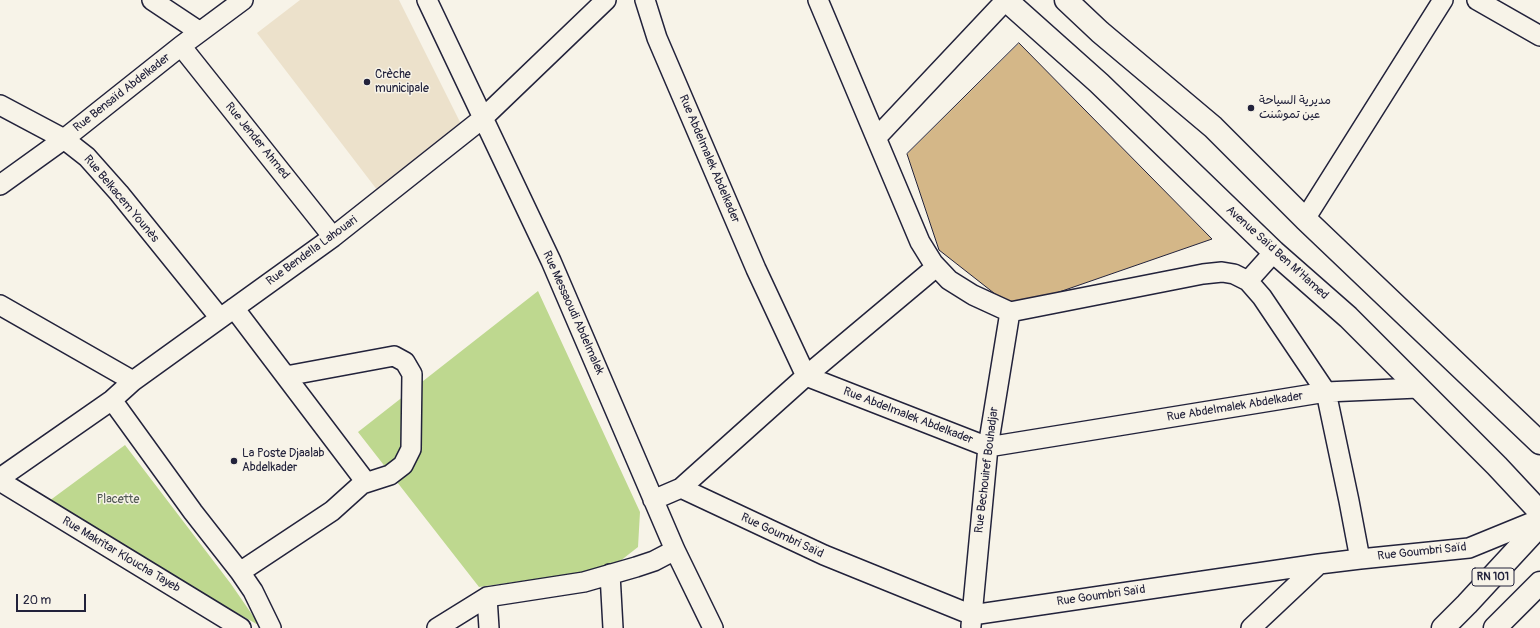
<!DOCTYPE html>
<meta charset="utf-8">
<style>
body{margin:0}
#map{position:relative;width:1540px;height:628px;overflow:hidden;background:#f7f3e8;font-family:Pangolin,sans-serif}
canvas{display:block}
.scale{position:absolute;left:16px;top:594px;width:70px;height:18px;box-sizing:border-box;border:2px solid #22223b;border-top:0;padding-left:5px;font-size:12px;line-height:14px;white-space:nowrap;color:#22223b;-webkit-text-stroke:3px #f7f3e8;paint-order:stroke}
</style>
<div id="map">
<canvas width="1540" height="628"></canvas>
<div class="scale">20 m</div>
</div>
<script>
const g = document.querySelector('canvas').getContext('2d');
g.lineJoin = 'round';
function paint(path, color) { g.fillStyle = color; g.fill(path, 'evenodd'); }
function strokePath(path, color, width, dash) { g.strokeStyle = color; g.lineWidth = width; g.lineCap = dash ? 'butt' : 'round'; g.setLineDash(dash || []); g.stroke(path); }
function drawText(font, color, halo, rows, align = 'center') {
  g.font = font + ' Pangolin,"Playpen Sans Arabic",sans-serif'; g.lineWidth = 3; g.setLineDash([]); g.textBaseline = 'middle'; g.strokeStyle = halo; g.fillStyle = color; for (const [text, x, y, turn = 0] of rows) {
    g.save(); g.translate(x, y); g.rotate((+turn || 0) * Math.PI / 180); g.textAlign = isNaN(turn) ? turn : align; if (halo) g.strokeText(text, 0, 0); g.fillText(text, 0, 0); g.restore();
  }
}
paint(new Path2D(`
 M300,0H399L464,130L381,195L257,33Z`), '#ece1cb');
paint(new Path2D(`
 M538,291L640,512L638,547L610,569L479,587L358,432Z
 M125,445L231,584L260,626L45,504Z`), '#bed88f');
const building = new Path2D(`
 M1019,43L1212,239L1013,308L939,250L907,154Z`);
paint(building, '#d4b788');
strokePath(building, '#22223b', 1);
const street = new Path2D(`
 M152,0L200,32
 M427,0L551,261L675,550L713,628
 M645,0L657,38L756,269L806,376L988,447L1326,392L1418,388
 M818,0L920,242L933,263L949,280L973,295L1010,312L1203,274L1222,272L1234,274L1248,281L1262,297L1326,392L1349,501L1360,559
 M1477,0L1540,36
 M181,46L333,237
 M0,105L64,139L87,157L119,193L220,318
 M877,137L1006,0
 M0,185L64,139L181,46L243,0
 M1305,219L1443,0
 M1248,281L1274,252
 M0,305L133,381
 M234,308L362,477V484L332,511L240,572
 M286,376L394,356L405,362L412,374L411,449L403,465L390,475L362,484
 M112,400L193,512L240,572L253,591L271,628
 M0,478L112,400L133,381L333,237L482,119L606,0
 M0,481L241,628
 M681,488L824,555L972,615L1319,564L1360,559L1469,548L1540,519
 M653,500L681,488L806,376L936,267
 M610,574L613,628
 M487,597L489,628
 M971,626L988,447L1010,312
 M437,628L487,597L584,582L636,567L654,561L675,550
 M1251,628L1319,564`);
const primary = new Path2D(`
 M1006,0L1099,83L1274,252L1348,317L1497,466L1540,512
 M1066,0L1100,32L1213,127L1305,219L1540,443
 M1443,628L1467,604L1540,525
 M1495,628L1540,583`);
strokePath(street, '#22223b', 22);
strokePath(primary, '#22223b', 25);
strokePath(street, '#f7f3e8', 19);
strokePath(primary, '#f7f3e8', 22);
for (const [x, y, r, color] of [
 [367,82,4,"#22223b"],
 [1251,108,4,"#22223b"],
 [234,461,4,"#22223b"]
]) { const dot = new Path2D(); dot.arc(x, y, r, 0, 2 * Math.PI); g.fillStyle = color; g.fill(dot); strokePath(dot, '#f7f3e8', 1.5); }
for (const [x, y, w] of [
 [1493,577,42]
]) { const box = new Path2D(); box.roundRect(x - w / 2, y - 9, w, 18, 3); g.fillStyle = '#f7f3e8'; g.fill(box); strokePath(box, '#22223b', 1); }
drawText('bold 11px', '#22223b', null, [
 ["RN 101",1493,577]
]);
drawText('12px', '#22223b', '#f7f3e8', [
 ["Crèche",375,75],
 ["municipale",375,89],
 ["مديرية السياحة",1259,101],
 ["عين تموشنت",1259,115],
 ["La Poste Djaalab",242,454],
 ["Abdelkader",242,468]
], 'left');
drawText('12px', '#22223b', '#f7f3e8', [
 ["Rue Bensaïd Abdelkader",122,93,-38],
 ["Rue Jender Ahmed",257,141,51],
 ["Rue Abdelmalek Abdelkader",709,159,67],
 ["Rue Belkacem Younès",121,199,50],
 ["Rue Bendella Lahouari",312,251,-36],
 ["Avenue Saïd Ben M'Hamed",1277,253,42],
 ["Rue Messaoudi Abdelmalek",573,313,66],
 ["Rue Abdelmalek Abdelkader",1235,407,-9],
 ["Rue Abdelmalek Abdelkader",908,416,21],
 ["Rue Bechouiref Bouhadjar",987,470,-83],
 ["Rue Goumbri Saïd",782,536,25],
 ["Rue Goumbri Saïd",1422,552,-6],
 ["Rue Makritar Kloucha Tayeb",121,555,31],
 ["Rue Goumbri Saïd",1101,596,-8]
]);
drawText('12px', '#515954', '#f7f3e8', [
 ["Placette",118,500]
]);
</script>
